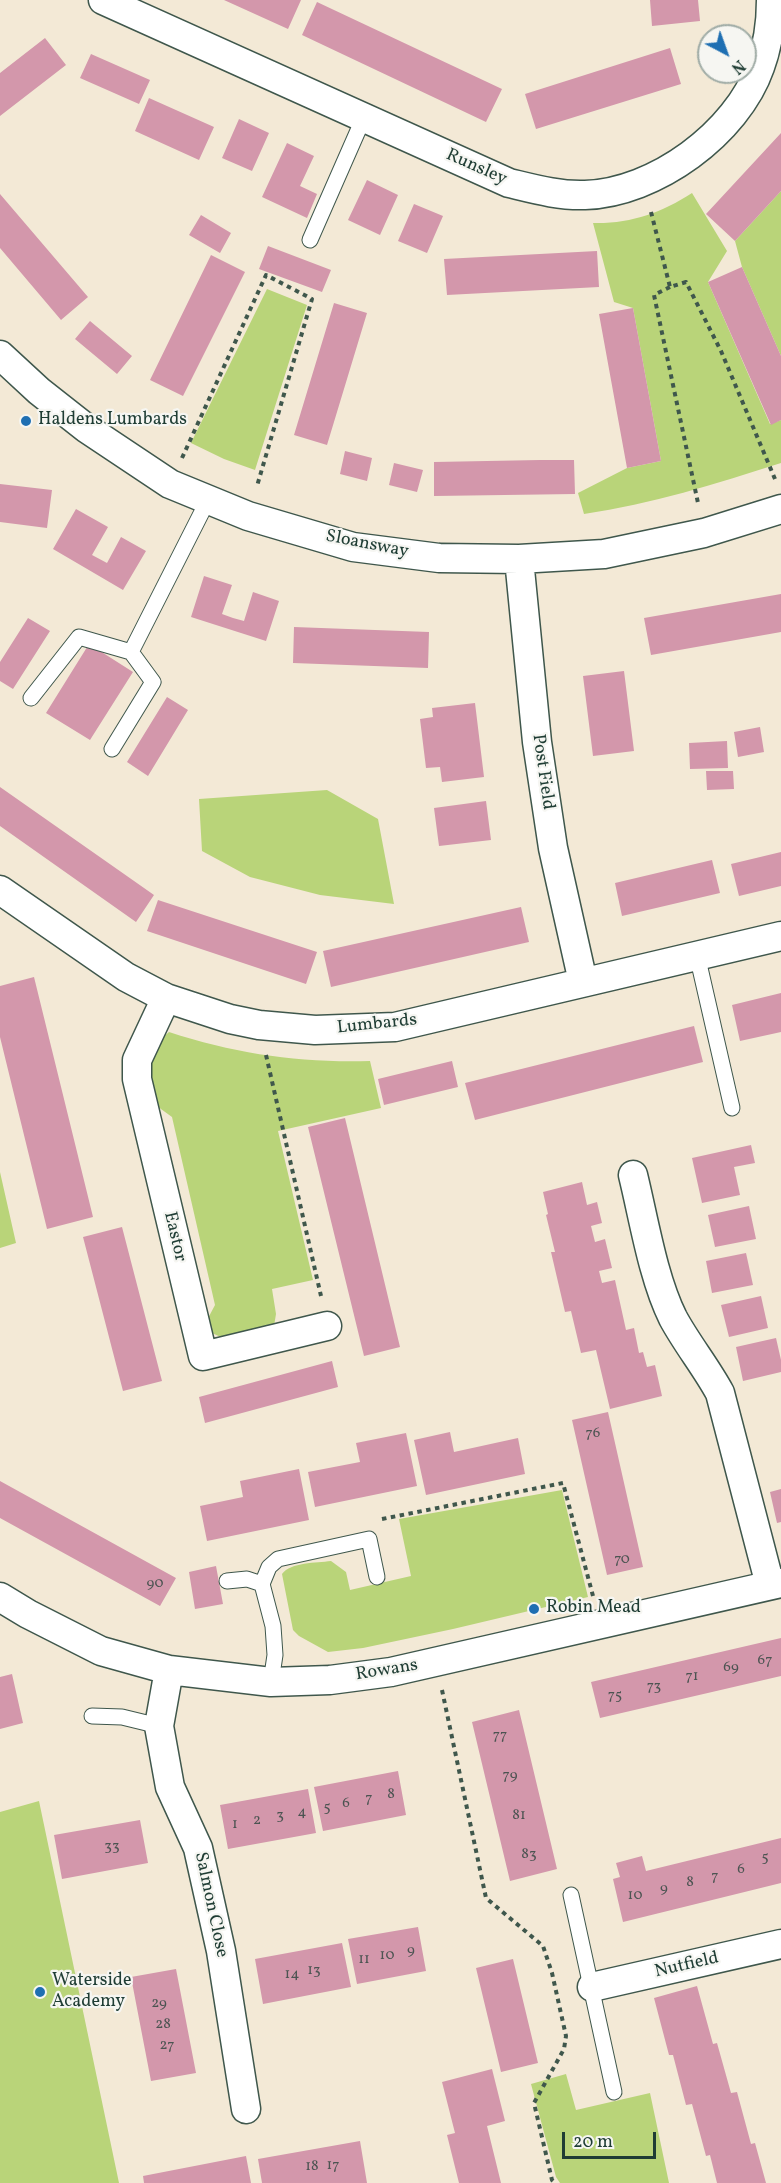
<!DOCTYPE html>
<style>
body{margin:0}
#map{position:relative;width:781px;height:2183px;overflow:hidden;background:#f3e9d6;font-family:Vollkorn,serif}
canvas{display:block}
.north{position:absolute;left:697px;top:24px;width:60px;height:60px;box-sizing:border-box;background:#f6f6f2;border:2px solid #a0aca6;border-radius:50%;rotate:139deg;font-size:16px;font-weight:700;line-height:24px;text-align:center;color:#1f3d34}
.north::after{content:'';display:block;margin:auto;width:21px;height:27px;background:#1f6fb2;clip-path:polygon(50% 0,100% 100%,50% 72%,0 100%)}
.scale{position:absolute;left:562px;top:2132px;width:94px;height:27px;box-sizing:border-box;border:3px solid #1f3d34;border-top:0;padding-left:8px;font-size:18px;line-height:21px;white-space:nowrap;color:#1f3d34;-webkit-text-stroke:4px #f6f6f2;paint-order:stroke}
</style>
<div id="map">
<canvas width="781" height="2183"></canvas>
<div class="north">N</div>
<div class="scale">20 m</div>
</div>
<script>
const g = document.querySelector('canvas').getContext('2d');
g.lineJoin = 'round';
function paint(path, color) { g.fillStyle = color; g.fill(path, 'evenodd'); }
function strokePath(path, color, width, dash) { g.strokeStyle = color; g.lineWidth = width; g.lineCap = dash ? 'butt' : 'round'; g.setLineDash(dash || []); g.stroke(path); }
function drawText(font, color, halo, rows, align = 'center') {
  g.font = font + ' Vollkorn,serif'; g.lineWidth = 4.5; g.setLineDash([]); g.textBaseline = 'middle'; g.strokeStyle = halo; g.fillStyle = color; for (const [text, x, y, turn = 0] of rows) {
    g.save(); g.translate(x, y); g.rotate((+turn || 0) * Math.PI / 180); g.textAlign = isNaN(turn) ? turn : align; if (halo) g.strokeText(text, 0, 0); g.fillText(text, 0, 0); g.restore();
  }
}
paint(new Path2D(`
 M781,191V356L742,267L735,241Z
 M692,193L727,251L708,282L770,424L781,420V463C715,484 652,504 584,514L578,493L627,468L661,461L633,308L614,302L593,223C630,224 661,213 692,193Z
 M267,289L307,305L255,470L224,459L191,443Z
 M327,790L378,819L394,904L320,895L250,877L202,851L199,799Z
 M169,1032C237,1054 299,1063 370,1061L381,1108L278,1131L313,1280L272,1289L276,1314L274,1326L225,1339L212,1333L206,1322L215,1305L172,1117L154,1104L147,1074L154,1045Z
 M0,1172L16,1243L0,1248Z
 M562,1490L588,1597L453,1629L363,1648L328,1652L299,1636L293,1630L282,1574C291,1562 316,1563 331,1561L346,1572L350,1590L411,1576L399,1519Z
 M39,1801L119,2183H0V1812Z
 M566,2074L576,2110L650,2093L669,2183H560L556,2177L531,2084Z`), '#b9d479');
paint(new Path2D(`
 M224,0H301L288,29Z
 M650,0H698L700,21L652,26Z
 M317,2L502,89L486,122L302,35Z
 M45,38L66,65L0,116V73Z
 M670,48L681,84L536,129L525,94Z
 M91,54L150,80L139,104L80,78Z
 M149,98L214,127L199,160L135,131Z
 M239,119L269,133L252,171L222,158Z
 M781,133V191L735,241L706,214Z
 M287,143L314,156L300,186L317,194L307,218L262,197Z
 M367,180L398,195L380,235L348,220Z
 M0,194L88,297L61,320L0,248Z
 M414,204L443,216L427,253L398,241Z
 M201,215L231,233L220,253L189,235Z
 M268,246L331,270L322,292L259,269Z
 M597,251L599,287L447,295L444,259Z
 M211,255L245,272L183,396L150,380Z
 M742,267L781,356V420L771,425L708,282Z
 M334,303L367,313L327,445L294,435Z
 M633,308L661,461L627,468L599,314Z
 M90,321L132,356L117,374L75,339Z
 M345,451L372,458L367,481L340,474Z
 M540,460H574L575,494L434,496V462Z
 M394,463L423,470L417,492L389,485Z
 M0,484L52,490L47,528L0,522Z
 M76,509L108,527L92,555L107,563L121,537L146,551L123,590L53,549Z
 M204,576L232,585L222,614L233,618L244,621L253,592L279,601L266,641L191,617Z
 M781,594V632L651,655L644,618Z
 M28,618L50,631L13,689L0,681V662Z
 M294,627L429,632L428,668L293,663Z
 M89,644L133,672L90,740L46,713Z
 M624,671L634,751L593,756L583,676Z
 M167,697L188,710L148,776L127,762Z
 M475,703L484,777L442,782L440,767L426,768L420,719L433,717L432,708Z
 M760,727L764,752L738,757L734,732Z
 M727,741L728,768L690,769L689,743Z
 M706,771H733L734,789L707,790Z
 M0,787L154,895L136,922L0,826Z
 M486,801L491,840L439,846L434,808Z
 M781,852V886L739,896L731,864Z
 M712,860L720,893L622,916L615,883Z
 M158,900L317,952L306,984L147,931Z
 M521,907L529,942L331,987L323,951Z
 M34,977L93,1217L47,1229L0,1037V986Z
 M781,993V1032L740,1041L732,1005Z
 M694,1026L703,1062L475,1120L465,1083Z
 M452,1061L458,1087L384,1105L378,1079Z
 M345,1118L400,1347L364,1356L308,1127Z
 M751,1145L755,1163L734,1167L740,1195L702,1203L692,1158Z
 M582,1182L587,1205L597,1202L602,1223L591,1226L595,1242L605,1239L612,1268L599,1271L602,1283L615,1280L626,1330L634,1328L639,1353L643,1352L647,1367L655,1365L662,1396L610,1409L596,1350L581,1353L571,1311L565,1312L551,1252H555L546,1215L548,1214L543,1192Z
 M749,1206L756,1239L715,1247L708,1215Z
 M122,1227L162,1381L123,1391L83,1237Z
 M746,1253L753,1285L712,1293L706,1261Z
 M761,1296L768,1328L729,1337L721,1305Z
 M776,1338L781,1360V1372L743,1381L736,1347Z
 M332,1361L338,1387L205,1423L199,1397Z
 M608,1412L643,1567L607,1575L572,1420Z
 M450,1432L454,1452L518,1438L525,1474L426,1495L414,1440Z
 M406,1433L417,1486L315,1507L308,1472L360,1462L356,1443Z
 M299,1469L309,1520L207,1541L200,1506L243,1497L240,1481Z
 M0,1481L176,1578L160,1606L0,1518Z
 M781,1489V1522L777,1523L770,1492Z
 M216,1566L223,1604L195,1609L189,1572Z
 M781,1638V1676L600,1718L591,1682Z
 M12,1674L23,1723L0,1729V1677Z
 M519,1710L557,1869L510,1881L472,1722Z
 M398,1771L406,1815L323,1831L314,1787Z
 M308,1789L316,1833L228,1849L220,1805Z
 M140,1820L148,1863L62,1879L54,1835Z
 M781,1838V1883L623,1922L613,1879L620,1877L616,1863L642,1856L646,1871Z
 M418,1927L426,1971L357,1984L348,1939Z
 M342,1943L351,1987L263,2004L255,1959Z
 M513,1959L538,2063L501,2072L476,1968Z
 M176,1969L196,2073L151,2081L131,1977Z
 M697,1986L713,2044L717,2043L731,2093L737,2092L751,2144L755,2143L766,2183H717L710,2155L706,2156L692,2104L686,2105L673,2055H669L654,1998Z
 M492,2069L505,2121L487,2126L501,2183H459L447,2135L455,2133L442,2082Z
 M360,2141L367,2183H262L258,2159Z
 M246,2156L251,2183H144L143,2176Z`), '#d397ab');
const lane = new Path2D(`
 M310,240L364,117
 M31,698L79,637L131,652
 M112,749L153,682L131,652L208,500
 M697,955L732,1108
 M227,1581L247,1579L262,1584
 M271,1682L275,1655L273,1626L262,1584L269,1567L278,1559L369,1539L377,1577
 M92,1716L122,1717L159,1726
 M571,1895L614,2092`);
const street = new Path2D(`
 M103,0L509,183C534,189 559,196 585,195C655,193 737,133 760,67C768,45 771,23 771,0
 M0,355L39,391L86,428L170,484L248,516L353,547L439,558L519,559L604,554L704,533L781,509
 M519,559L537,742L553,848L583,982
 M0,890L126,977L166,998L230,1019L259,1025L315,1030L395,1027L781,936
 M166,998L137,1060V1079L203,1356L327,1326
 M633,1175C644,1220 653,1278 673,1318C687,1344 706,1367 720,1393L770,1585
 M0,1597L28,1614L101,1651L169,1670L271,1682L330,1680L391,1672L781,1583
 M169,1670L159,1726L170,1787L198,1848L221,1951L246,2109
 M592,1987L781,1944`);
strokePath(lane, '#3f574c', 17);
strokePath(street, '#3f574c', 31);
strokePath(new Path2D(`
 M651,212L670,287L686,282L721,351L775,479
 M670,287L654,295L698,503
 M182,458L266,275L312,299L257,486
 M266,1055L321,1296
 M382,1519L563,1483L593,1596
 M442,1690L486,1898L543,1946L552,1973L566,2036L564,2049L534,2103L552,2180L555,2183`), '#3f574c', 4, [4.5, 4.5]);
strokePath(lane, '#fff', 15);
strokePath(street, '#fff', 28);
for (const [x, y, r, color] of [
 [26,421,6,"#1f6fb2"],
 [534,1609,6,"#1f6fb2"],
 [40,1992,6,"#1f6fb2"]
]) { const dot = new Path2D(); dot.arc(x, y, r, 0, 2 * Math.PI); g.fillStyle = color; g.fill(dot); strokePath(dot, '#f6f6f2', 2); }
drawText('15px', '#4c5452', null, [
 ["76",593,1434],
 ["70",622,1560],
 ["90",155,1584],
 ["67",765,1661],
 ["69",731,1668],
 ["71",692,1677],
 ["73",654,1687],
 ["75",615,1696],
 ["77",500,1736],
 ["79",510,1776],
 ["8",391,1795],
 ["7",369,1799],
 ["6",346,1804],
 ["5",327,1808],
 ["4",302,1813],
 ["3",280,1816],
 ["81",519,1816],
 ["2",257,1821],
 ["1",235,1825],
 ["33",112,1847],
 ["83",529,1855],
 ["5",765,1858],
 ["6",741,1870],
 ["7",715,1877],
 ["8",690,1883],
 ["9",664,1889],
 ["10",635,1896],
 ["9",411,1951],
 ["10",387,1956],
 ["11",364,1960],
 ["13",314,1971],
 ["14",292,1975],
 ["29",159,2004],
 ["28",163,2025],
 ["27",167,2046],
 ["17",333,2166],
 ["18",312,2167]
]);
drawText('18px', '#1f3d34', '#f6f6f2', [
 ["Runsley",476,168,24],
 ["Sloansway",367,545,11],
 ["Post Field",542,772,82],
 ["Lumbards",377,1025,-6],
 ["Eastor",174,1237,77],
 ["Rowans",387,1671,-9],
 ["Salmon Close",210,1905,78],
 ["Nutfield",687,1966,-13]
]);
drawText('18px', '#1f3d34', '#f6f6f2', [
 ["Haldens Lumbards",38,421],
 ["Robin Mead",546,1609],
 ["Waterside",52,1982],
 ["Academy",52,2003]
], 'left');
</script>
